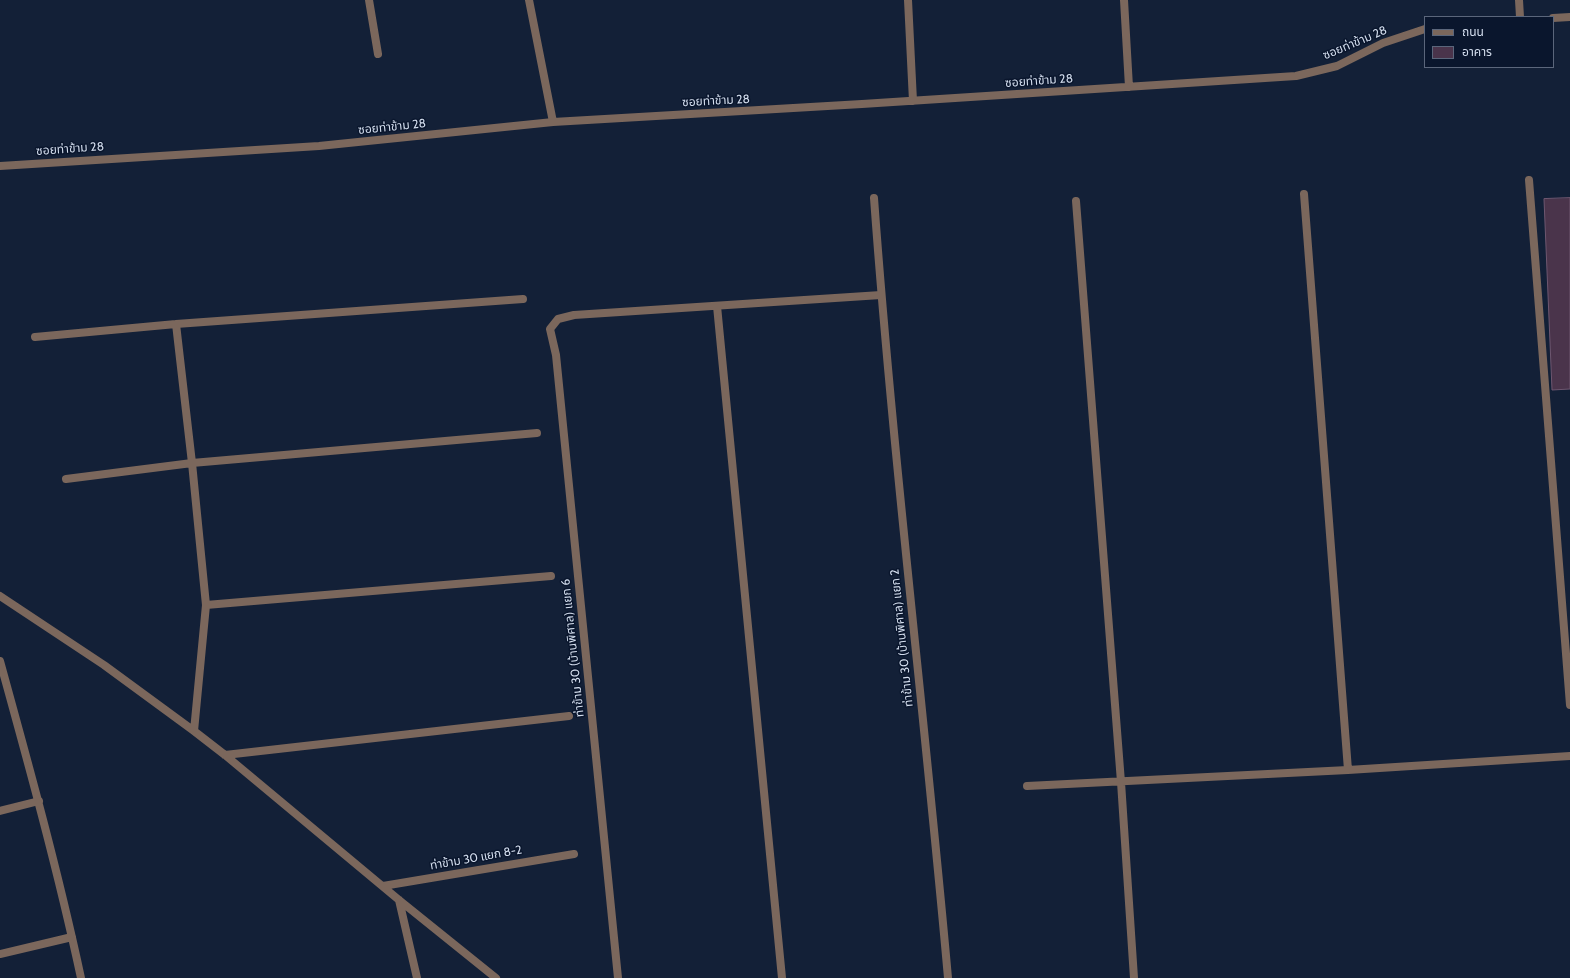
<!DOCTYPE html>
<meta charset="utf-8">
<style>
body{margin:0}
#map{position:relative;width:1570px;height:978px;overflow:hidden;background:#132037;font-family:Cabin,"Noto Sans Thai",sans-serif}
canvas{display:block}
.legend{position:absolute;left:1424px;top:16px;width:130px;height:52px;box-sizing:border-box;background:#0a162d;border:1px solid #5b667b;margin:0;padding:5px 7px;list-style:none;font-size:12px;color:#d5dfef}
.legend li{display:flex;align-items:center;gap:8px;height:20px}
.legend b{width:20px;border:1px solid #5b667b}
</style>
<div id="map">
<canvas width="1570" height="978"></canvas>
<ul class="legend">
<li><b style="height:5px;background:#7b675c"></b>ถนน</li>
<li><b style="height:11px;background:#4a344b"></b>อาคาร</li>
</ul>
</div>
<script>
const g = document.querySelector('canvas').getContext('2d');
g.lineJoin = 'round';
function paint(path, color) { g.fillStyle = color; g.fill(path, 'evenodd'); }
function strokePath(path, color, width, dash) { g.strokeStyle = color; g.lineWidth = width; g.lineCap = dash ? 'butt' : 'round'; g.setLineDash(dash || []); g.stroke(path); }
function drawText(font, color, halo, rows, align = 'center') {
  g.font = font + ' Cabin,"Noto Sans Thai",sans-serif'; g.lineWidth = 3; g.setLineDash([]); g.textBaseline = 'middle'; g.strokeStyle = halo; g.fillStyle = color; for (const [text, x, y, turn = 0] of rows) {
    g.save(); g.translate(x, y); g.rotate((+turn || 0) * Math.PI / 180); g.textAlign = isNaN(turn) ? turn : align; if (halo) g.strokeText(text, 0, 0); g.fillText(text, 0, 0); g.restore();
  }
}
const building = new Path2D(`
 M1570,198V389L1552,390L1544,199Z`);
paint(building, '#4a344b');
strokePath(building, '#6e5770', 1);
strokePath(new Path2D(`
 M369,0L378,54
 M529,0L553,122
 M908,0L913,101
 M1124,0L1129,87
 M1519,0L1520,17
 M1553,18L1570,17
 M0,166L319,146L553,122L862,104L1296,76L1337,66L1383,43L1425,29
 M1529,180L1570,705
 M1304,194L1348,770
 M874,198C893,459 925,718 948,978
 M1076,201L1121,782L1134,978
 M717,306L782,978
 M176,324L192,463L206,605L194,731
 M35,337L176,324L523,299
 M66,479L192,463L537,433
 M0,596L104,665L194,731L225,755L399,900L496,978
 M206,605L551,576
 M0,661C29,766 58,871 81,978
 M225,755L569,716
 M1027,786L1348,770L1570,756
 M0,811L39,801
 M383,886L574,854
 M399,900L417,978
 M0,954L72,937
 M618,978L556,355L550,329L558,319L574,315L881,295`), '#7b675c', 8);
drawText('12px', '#d5dfef', '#0a162d', [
 ["ซอยท่าข้าม 28",1355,43,-23],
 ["ซอยท่าข้าม 28",1039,81,-4],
 ["ซอยท่าข้าม 28",716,101,-3],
 ["ซอยท่าข้าม 28",392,127,-6],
 ["ซอยท่าข้าม 28",70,149,-4],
 ["ท่าข้าม 30 (บ้านพิศาล) แยก 2",902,638,-96],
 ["ท่าข้าม 30 (บ้านพิศาล) แยก 6",573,648,-96],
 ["ท่าข้าม 30 แยก 8-2",476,858,-10]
]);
</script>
